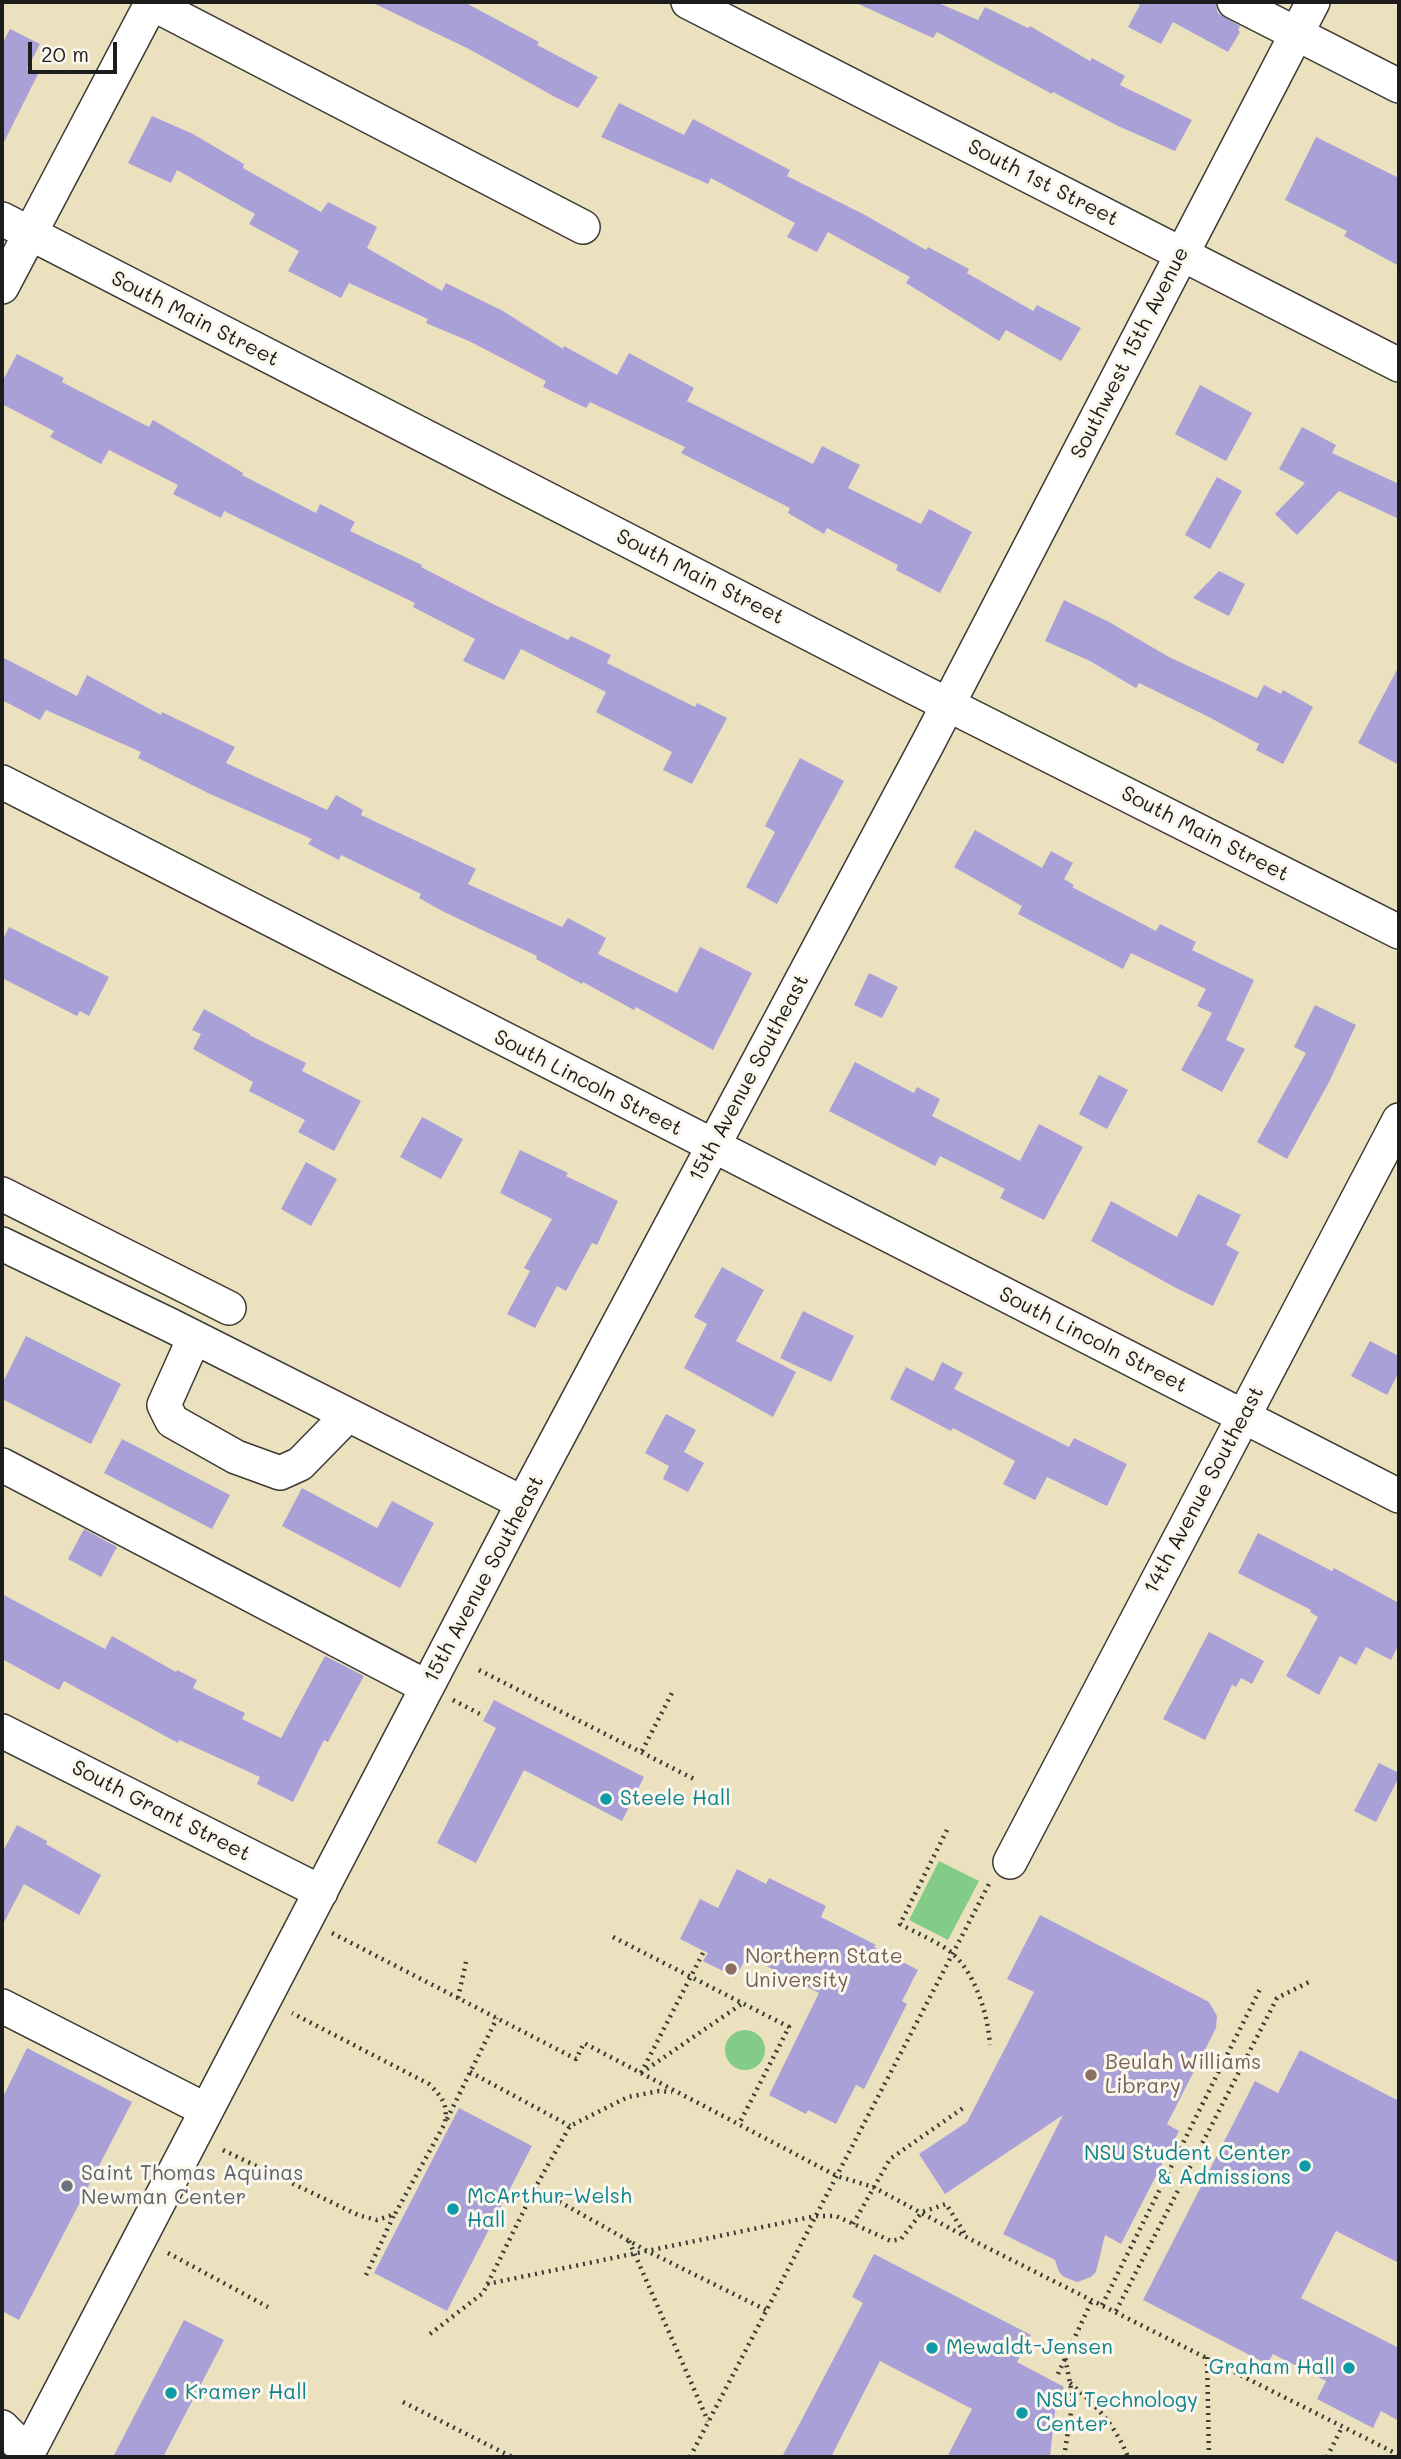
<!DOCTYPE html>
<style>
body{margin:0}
#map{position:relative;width:1401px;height:2459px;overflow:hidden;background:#ece1be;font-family:Mali,sans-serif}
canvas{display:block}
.frame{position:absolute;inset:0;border:4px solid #1c1c1c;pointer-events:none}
.scale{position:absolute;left:28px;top:42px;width:89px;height:32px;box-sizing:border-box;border:4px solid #1c1c1c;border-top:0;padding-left:9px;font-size:21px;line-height:24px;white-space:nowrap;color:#1c1c1c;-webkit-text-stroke:5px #fbf7ec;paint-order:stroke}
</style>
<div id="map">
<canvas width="1401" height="2459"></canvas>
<div class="frame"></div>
<div class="scale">20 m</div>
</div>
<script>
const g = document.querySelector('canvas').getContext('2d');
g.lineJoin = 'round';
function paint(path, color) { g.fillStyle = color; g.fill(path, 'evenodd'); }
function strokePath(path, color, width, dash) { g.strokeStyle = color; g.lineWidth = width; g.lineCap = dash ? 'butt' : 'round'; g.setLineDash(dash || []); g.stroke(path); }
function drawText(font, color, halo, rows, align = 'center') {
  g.font = font + ' Mali,sans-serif'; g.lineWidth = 6; g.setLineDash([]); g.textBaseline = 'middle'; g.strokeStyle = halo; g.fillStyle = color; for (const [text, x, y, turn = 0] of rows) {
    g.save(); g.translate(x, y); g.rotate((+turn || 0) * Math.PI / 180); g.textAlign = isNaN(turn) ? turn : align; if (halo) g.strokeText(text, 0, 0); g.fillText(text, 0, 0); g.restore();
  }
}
paint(new Path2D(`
 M939,1861L979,1881L948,1940L909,1920Z
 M725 2050a20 20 0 1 1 40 0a20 20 0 1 1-40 0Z`), '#83cc88');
paint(new Path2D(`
 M371,2H464L539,42L537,45L598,77L578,108L555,97L469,49Z
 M854,2H936L978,20L985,7L1028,28L1030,26L1090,61L1092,58L1125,76L1120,85L1192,120L1175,151L1118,126L1053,92L1052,94L937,32L933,38Z
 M1135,2H1215L1218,13L1240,26L1238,30L1240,32L1228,52L1173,22L1161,44L1128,27L1140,5Z
 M10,29L40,44L27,69L38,74L2,146V44Z
 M619,103L684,135L693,119L790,170L787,176L865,215L926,250L928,247L969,269L967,273L1033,311L1037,305L1081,328L1061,361L1006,330L999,341L906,283L910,277L828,232L817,252L787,237L795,223L711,178L708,184L601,137Z
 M152,116L193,134L244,164L243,168L321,212L328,202L377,227L367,248L442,291L446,283L503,311L563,349L564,346L617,375L629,353L694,388L687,401L813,464L822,446L860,465L848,488L921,524L929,509L972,532L940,593L896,570L898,565L827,528L824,534L788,513L790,508L681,453L685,447L590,402L586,408L543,387L546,381L471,342L426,323L428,319L349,283L341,298L288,271L299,251L249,224L255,214L177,170L171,183L128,163Z
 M1316,137L1399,178V266L1344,236L1347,231L1285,200Z
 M17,354L64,378L62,382L149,427L153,420L243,473L242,475L316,513L320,504L355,522L350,531L422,565L421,567L493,604L568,640L571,636L611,655L607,663L695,707L697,703L727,718L692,784L663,770L672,752L596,712L606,692L521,649L504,680L463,661L475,639L413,607L415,603L224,511L221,518L173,494L178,485L109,450L101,464L50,437L54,431L2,404V382Z
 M1200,385L1252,413L1226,461L1175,434Z
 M1302,427L1336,445L1332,453L1399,484V519L1339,491L1297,535L1275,514L1305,483L1279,469Z
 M1217,477L1242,491L1210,549L1185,535Z
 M1219,571L1245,584L1229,616L1193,598Z
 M1064,600L1109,622L1169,657L1257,698L1264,685L1281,694L1283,690L1313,707L1283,764L1256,750L1259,744L1207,716L1139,683L1136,688L1090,661L1045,641Z
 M2,657L77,696L87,675L161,715L162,712L235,747L226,763L327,810L336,795L363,810L361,815L476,869L468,884L562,927L568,918L606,938L598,954L677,993L700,947L752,973L713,1050L636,1007L634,1010L583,982L582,984L536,959L537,956L442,911L419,898L421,894L341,855L339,860L308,844L312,839L210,794L138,758L141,752L46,710L40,720L2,700Z
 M1399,666V765L1358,743Z
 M800,758L844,781L777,904L746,887L775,832L765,826Z
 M975,830L1042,868L1051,851L1073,863L1064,879L1074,885L1072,887L1156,931L1160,924L1196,942L1192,950L1254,980L1226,1040L1245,1049L1222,1092L1181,1070L1212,1013L1197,1006L1206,989L1131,953L1123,969L1018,914L1022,906L954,867Z
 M9,927L109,977L89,1016L80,1011L77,1016L2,978V941Z
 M869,973L898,987L882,1018L854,1005Z
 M1315,1005L1356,1025L1329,1082L1287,1159L1257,1142L1306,1053L1294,1047Z
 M204,1009L250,1034L249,1035L306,1063L302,1071L361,1101L334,1151L298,1132L305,1120L249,1091L253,1082L193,1049L201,1034L192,1030Z
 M855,1062L914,1093L917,1087L940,1099L932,1116L1020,1161L1039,1124L1083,1147L1044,1220L1000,1198L1005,1189L940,1156L935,1166L829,1111Z
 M1099,1075L1128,1090L1107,1129L1079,1114Z
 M422,1117L463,1139L441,1179L400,1157Z
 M520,1150L568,1173L566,1176L618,1201L597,1245L592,1243L566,1291L557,1286L535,1328L507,1314L530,1271L524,1268L552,1219L500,1193Z
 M306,1162L337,1179L311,1226L281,1209Z
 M1198,1194L1241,1215L1226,1245L1239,1252L1213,1306L1176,1288L1091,1241L1111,1201L1177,1237Z
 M722,1267L764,1290L736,1341L796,1372L773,1417L684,1368L707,1324L694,1317Z
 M803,1311L854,1336L831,1382L780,1358Z
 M26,1336L121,1384L91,1444L2,1399V1384Z
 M1370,1341L1399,1356V1372L1387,1395L1351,1376Z
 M942,1362L963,1373L954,1389L1069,1447L1074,1438L1127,1464L1107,1506L1047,1477L1035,1500L1003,1484L1015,1461L953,1428L951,1431L890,1399L906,1367L933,1381Z
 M666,1414L696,1430L684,1452L704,1463L688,1492L663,1479L669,1466L645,1453Z
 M122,1439L230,1495L212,1529L104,1473Z
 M302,1488L377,1528L392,1501L434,1523L400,1588L282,1526Z
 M84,1529L117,1547L101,1577L68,1559Z
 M1258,1533L1332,1571L1334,1568L1399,1603V1644L1391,1660L1366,1647L1356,1665L1340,1656L1319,1695L1286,1676L1318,1617L1310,1612L1311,1610L1238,1573Z
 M2,1594L105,1649L112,1636L176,1672L177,1670L197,1680L193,1688L245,1713L242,1719L281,1738L325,1656L364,1676L328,1742L324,1740L293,1802L257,1784L260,1777L179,1740L178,1743L64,1681L59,1690L2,1659Z
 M1209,1632L1264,1661L1252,1684L1241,1678L1236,1687L1232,1685L1205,1740L1163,1719Z
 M494,1700L644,1777L622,1821L524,1770L476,1863L437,1843L496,1728L483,1721Z
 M1379,1763L1399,1773V1777L1376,1822L1354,1811Z
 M17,1825L47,1841L46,1844L101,1875L79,1915L24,1884L2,1926V1853Z
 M737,1869L766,1884L769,1878L826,1906L821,1917L876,1945L874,1947L918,1970L902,2001L907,2004L864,2089L856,2085L836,2124L808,2110L806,2114L769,2095L819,1993L747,1956L737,1975L730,1972L729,1974L703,1961L708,1953L680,1939L700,1899L718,1908Z
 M1040,1915L1209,2002L1217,2016L1216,2028L1167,2124L1179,2131L1121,2244L1105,2235L1096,2272L1091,2277L1077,2282L1064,2277L1059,2272L1055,2260L1003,2234L1063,2115L945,2194L919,2154L967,2122L1034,1992L1007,1979Z
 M27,2048L132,2102L19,2320L2,2311V2099Z
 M1300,2050L1399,2101V2263L1336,2231L1301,2298L1399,2348V2421L1381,2411L1373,2428L1317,2399L1326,2381L1273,2354L1267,2364L1143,2300L1255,2081L1278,2093Z
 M459,2108L532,2146L447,2311L374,2273Z
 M874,2254L1031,2335L1017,2362L1064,2387L1056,2402L1050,2457H947L972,2409L880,2361L831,2457H782L863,2303L852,2297Z
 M184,2320L224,2340L163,2457H113Z`), '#aaa0d8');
const minor = new Path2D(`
 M149,2L583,227
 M688,2L1399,365
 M1234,2L1399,86
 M2,219L915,688L1399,932
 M2,287L152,2
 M2,782L1399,1496
 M2,1194L229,1308
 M2,1244L170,1325L523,1503
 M194,1338L164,1405L172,1421L236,1457L280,1473L300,1464L348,1415
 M2,1465L427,1687
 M2,1731L321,1892
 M1010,1862L1399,1120
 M2,2006L206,2110
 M2,2427L28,2453
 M26,2457L523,1503L928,743L1313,2`);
strokePath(minor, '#3b3a34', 36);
strokePath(new Path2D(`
 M479,1670L694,1779
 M453,1700L480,1714
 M642,1751L672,1693
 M947,1830L900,1924C916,1933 939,1942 953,1954C976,1975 988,2015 990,2045
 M332,1933L576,2059L584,2043L837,2176L873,2187L968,2238L1399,2455
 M613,1937L789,2027L739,2124
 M458,1998L466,1962
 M470,2072L570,2126
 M641,2073L704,1951
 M641,2073L743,2003
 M447,2119L497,2018
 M223,2150L358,2215L377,2220L395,2214L445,2123C448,2104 442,2097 429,2084L292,2013
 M535,2188L647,2251L766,2310
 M853,2224L890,2159L966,2106
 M629,2241L708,2421
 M168,2253L268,2307
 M366,2275L394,2215
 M487,2284L816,2216H836L891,2241L901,2239L922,2212L946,2204L967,2237
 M1102,2305L1260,1989
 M1116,2311L1277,1998L1311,1981
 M430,2334L483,2293L535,2188L570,2126L628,2097L659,2091L672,2092
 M1207,2357L1209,2457
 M1058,2374L1092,2300
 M1070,2383C1095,2404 1116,2426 1128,2457
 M403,2402L512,2457
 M690,2457L989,1884
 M1064,2457L1073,2399L1065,2357
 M1327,2457L1342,2427`), '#3b3a34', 4.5, [2, 5]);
strokePath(minor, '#fff', 33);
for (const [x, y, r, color] of [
 [606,1799,7,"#0f9aa8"],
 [731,1969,7,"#8d6e63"],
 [1091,2075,7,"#8d6e63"],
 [1305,2166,7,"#0f9aa8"],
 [67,2186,7,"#6b7280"],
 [453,2209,7,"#0f9aa8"],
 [932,2348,7,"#0f9aa8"],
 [1349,2368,7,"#0f9aa8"],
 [171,2393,7,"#0f9aa8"],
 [1022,2413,7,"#0f9aa8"]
]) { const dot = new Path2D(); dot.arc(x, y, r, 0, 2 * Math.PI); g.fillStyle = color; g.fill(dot); strokePath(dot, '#fbf7ec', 2.5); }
drawText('21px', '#1c1c1c', '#fbf7ec', [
 ["South 1st Street",1043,183,27],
 ["South Main Street",195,319,27],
 ["Southwest 15th Avenue",1130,353,-63],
 ["South Main Street",700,577,27],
 ["South Main Street",1205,834,27],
 ["15th Avenue Southeast",749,1078,-62],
 ["South Lincoln Street",588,1083,27],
 ["South Lincoln Street",1093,1340,27],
 ["14th Avenue Southeast",1204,1490,-62],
 ["15th Avenue Southeast",484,1579,-62],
 ["South Grant Street",161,1811,27]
]);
drawText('21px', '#0d838f', '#fbf7ec', [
 ["Steele Hall",620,1799],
 ["NSU Student Center",1291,2154,"right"],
 ["& Admissions",1291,2178,"right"],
 ["McArthur-Welsh",467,2197],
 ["Hall",467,2221],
 ["Mewaldt-Jensen",946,2348],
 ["Graham Hall",1335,2368,"right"],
 ["Kramer Hall",185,2393],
 ["NSU Technology",1036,2401],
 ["Center",1036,2425]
], 'left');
drawText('21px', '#785e54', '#fbf7ec', [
 ["Northern State",745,1957],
 ["University",745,1981],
 ["Beulah Williams",1105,2063],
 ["Library",1105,2087]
], 'left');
drawText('21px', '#5b616d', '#fbf7ec', [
 ["Saint Thomas Aquinas",81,2174],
 ["Newman Center",81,2198]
], 'left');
</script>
